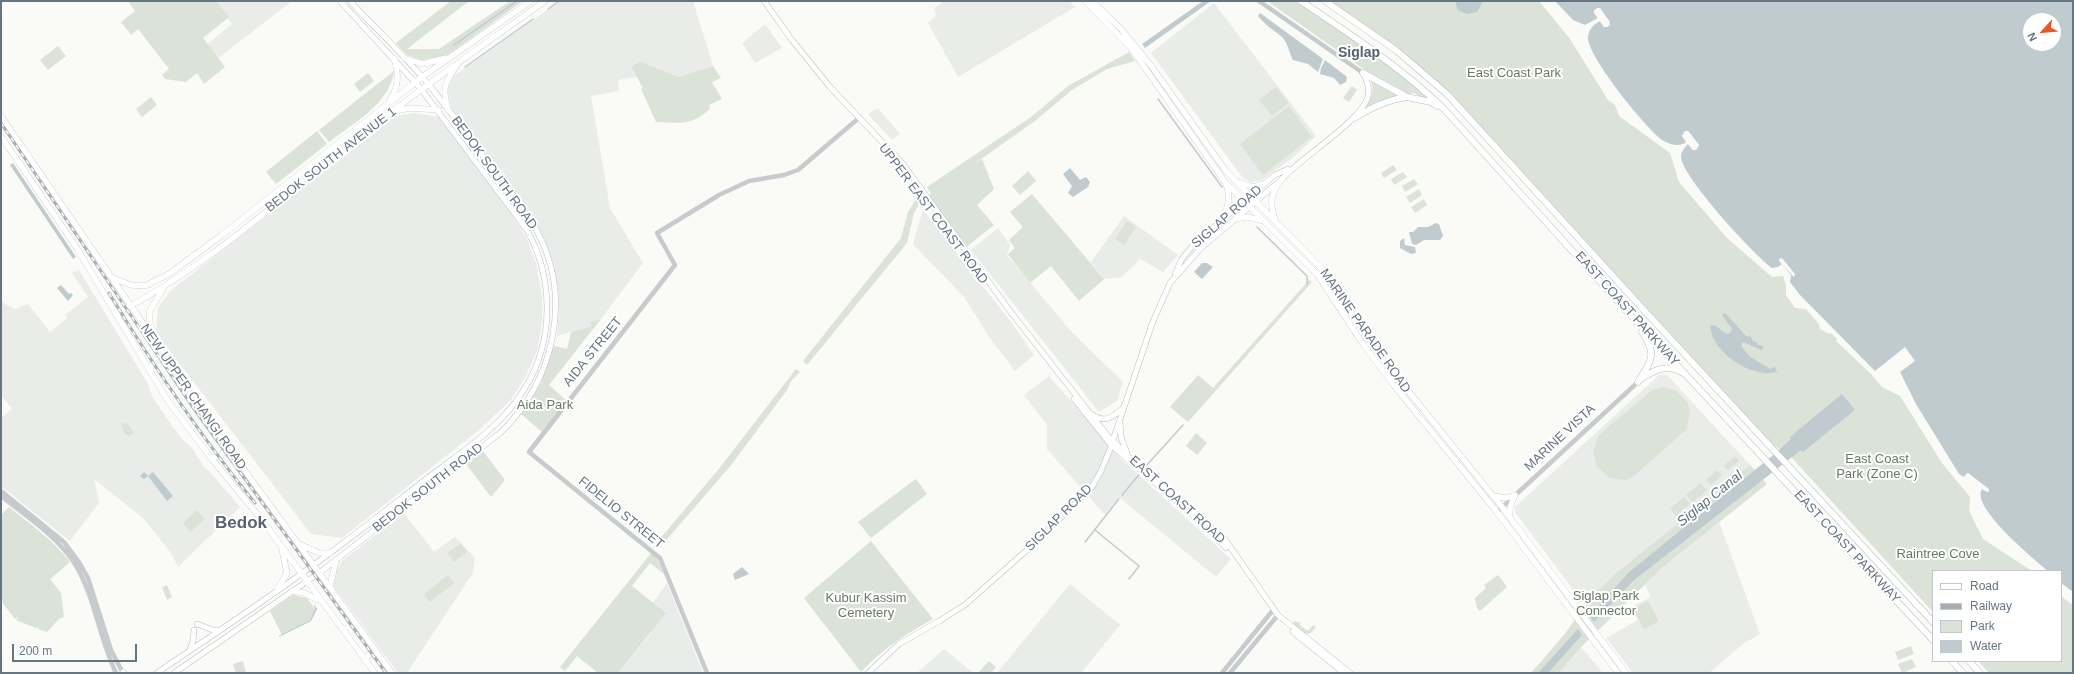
<!DOCTYPE html>
<html>
<head>
<meta charset="utf-8">
<style>
	body { margin:0 }
	#map { position:relative; width:2074px; height:674px; overflow:hidden; background:#fafaf7; font-family:Helvetica,sans-serif }
	canvas { display:block }
	.frame { position:absolute; inset:0; border:2px solid #647583; pointer-events:none }
	.legend { position:absolute; left:1932px; top:570px; width:130px; height:92px; box-sizing:border-box; background:#fff; border:1px solid #c1c8cd; margin:0; padding:5px 7px; list-style:none; font-size:12px; color:#647583 }
	.legend li { display:flex; align-items:center; gap:8px; height:20px }
	.legend b { width:20px; border:1px solid #c1c8cd }
	.north { position:absolute; left:2022px; top:12px; width:40px; height:40px; box-sizing:border-box; background:#fff; border:1px solid #c1c8cd; border-radius:50%; rotate:243deg; font-size:11px; font-weight:700; line-height:16px; text-align:center; color:#647583 }
	.north::after { content:''; display:block; margin:auto; width:14px; height:18px; background:#e7572a; clip-path:polygon(50% 0,100% 100%,50% 72%,0 100%) }
	.scale { position:absolute; left:12px; top:644px; width:125px; height:18px; box-sizing:border-box; border:2px solid #647583; border-top:0; padding-left:5px; font-size:12px; line-height:14px; white-space:nowrap; color:#647583; -webkit-text-stroke:3px #fff; paint-order:stroke }
</style>
</head>
<body>
<div id="map">
<canvas width="2074" height="674"></canvas>
<div class="frame"></div>
<ul class="legend">
<li><b style="height:5px;background:#fff"></b>Road</li>
<li><b style="height:5px;background:#a7aeb3"></b>Railway</li>
<li><b style="height:11px;background:#dbe2d8"></b>Park</li>
<li><b style="height:11px;background:#c0cbcf"></b>Water</li>
</ul>
<div class="north">N</div>
<div class="scale">200 m</div>
</div>
<script>
const g = document.querySelector('canvas').getContext('2d');
g.lineJoin = 'round';
function fillPath(path, color) { g.fillStyle = color; g.fill(path, 'evenodd'); }
function stroke(path, color, width, dash) { g.strokeStyle = color; g.lineWidth = width; g.lineCap = dash ? 'butt' : 'round'; g.setLineDash(dash || []); g.stroke(path); }
function write(font, color, halo, rows, align = 'center') {
  g.font = font + ' Helvetica,sans-serif'; g.lineWidth = 4; g.setLineDash([]); g.textBaseline = 'middle'; g.strokeStyle = halo; g.fillStyle = color; for (const [text, x, y, turn = 0] of rows) {
    g.save(); g.translate(x, y); g.rotate((+turn || 0) * Math.PI / 180); g.textAlign = isNaN(turn) ? turn : align; if (halo) g.strokeText(text, 0, 0); g.fillText(text, 0, 0); g.restore();
  }
}
const built = new Path2D(`
	M214,1H292L217,59L206,45L232,24Z
	M560,1H693L713,66L678,77L640,61L631,67L636,77L618,80L619,91L591,96L610,208L643,263L601,319L590,322L591,326L557,336L559,312L558,287L553,263L545,240L530,212L451,108L447,88L454,76Z
	M945,1H1069L1075,7L958,77L928,23L936,15L934,8Z
	M1214,3L1316,136L1295,156L1262,180L1251,182L1243,178L1151,53Z
	M765,24L782,48L755,63L742,43Z
	M878,108L900,134L892,140L868,114Z
	M414,113L439,117L509,210L526,237L536,263L542,297V323L537,351L525,378L510,401L479,430L342,538L311,534L156,333L158,308L171,290L396,116Z
	M923,210L1011,322L1034,355L1015,371L990,338L964,297L913,244Z
	M1124,216L1178,255L1163,272L1140,259L1122,277L1104,279L1091,262Z
	M998,228L1010,245L1007,255L1070,330L1123,382L1117,401L1099,412L971,250Z
	M79,270L148,384L152,396L172,426L181,438L192,448L204,467L209,471L240,507L178,567L171,553L143,518L94,479L99,503L70,541L1,486V418L12,409L1,395V299L5,304L15,309L28,304L50,332L67,318L65,315L88,297L72,273Z
	M1659,375H1667L1750,465L1616,573L1589,599L1586,595L1580,599L1515,512V507Z
	M1049,376L1120,458L1231,559L1216,577L1120,498L1105,515L1047,449V425L1024,395Z
	M404,513L434,552L455,537L475,558L473,573L407,673H398L334,587V574L342,561Z
	M1719,522L1760,634L1743,644L1709,673H1633L1606,638L1638,620L1631,607L1651,597L1645,585L1663,567Z
	M667,583L703,673H618L651,633L631,586L653,603Z
	M1070,584L1120,625L1081,673H997Z
	M1581,647L1603,673H1559Z
	M944,649L973,673H917Z`);
const green = new Path2D(`
	M128,1H216L229,17L203,38L225,67L204,84L197,73L186,82L165,79L162,75L169,69L138,29L131,35L121,22L135,11Z
	M451,1H469L407,49H439L510,1H523L448,55L423,60L418,59L407,55L396,43Z
	M1267,1H1303L1383,57L1443,109L1414,93L1389,98L1369,111L1365,105C1377,94 1373,81 1365,70Z
	M1326,1H1539L1570,39L1608,100L1615,105L1619,116L1670,153L1679,182L1727,238L1772,277L1783,276L1786,286V295L1795,308L1806,309L1819,324L1820,329L1829,334L1831,333L1837,339L1836,341L1871,374L1882,387L1900,396L1942,463L1970,497L1969,511L1983,539L2032,571H1933V612L1792,458L1762,437L1423,72Z
	M58,46L66,56L48,70L40,60Z
	M1129,52L1135,61L1107,69L1072,90L1035,121L974,164L982,159L994,189L977,205L994,225L965,248L926,197L931,194L927,187L1031,117L1068,86Z
	M640,61L678,77L713,66L721,78L712,82L722,99L709,105L710,109C691,126 680,123 656,122L641,89L643,88L631,67Z
	M394,71C390,104 353,123 329,142L319,130Z
	M368,73L374,81L360,92L354,84Z
	M1352,86L1357,90L1349,102L1343,98Z
	M1276,87L1289,103L1272,116L1259,100Z
	M151,97L157,105L142,117L136,109Z
	M1289,106L1312,137L1263,175L1240,144Z
	M317,131L327,144L276,184L266,172Z
	M1393,165L1397,170L1384,178L1381,173Z
	M1028,171L1036,181L1020,195L1012,186Z
	M1403,172L1407,177L1394,185L1391,179Z
	M1414,179L1418,184L1405,192L1402,186Z
	M1419,189L1422,195L1410,203L1406,197Z
	M1032,194L1104,279L1079,301L1051,266L1030,283L1008,254L1015,248L1009,240L1023,227L1010,212Z
	M916,199L919,204L914,213L907,243L807,365L803,361L901,238L908,212Z
	M1424,199L1427,205L1415,213L1411,207Z
	M1127,221L1136,227L1124,245L1115,239Z
	M1309,280L1312,282L1188,422L1170,407L1198,375L1213,388Z
	M601,319L549,385L567,401L542,432L521,414L541,383L554,346L567,349L571,332L591,326L590,322Z
	M796,369L800,372L791,381L787,390L732,464L663,544L655,548L653,547L718,470Z
	M1662,387L1677,391L1688,404L1690,412L1687,429L1634,476L1626,480L1610,478L1597,467L1593,451L1599,435L1652,390Z
	M127,423L134,433L128,436L124,432L121,424Z
	M1196,433L1207,443L1197,455L1186,446Z
	M483,451L505,480L491,497L466,464Z
	M1735,456L1739,461L1728,470L1723,466Z
	M1750,465L1767,484L1663,567L1581,647L1559,673H1531L1564,635L1589,599L1616,573Z
	M1717,470L1722,475L1711,485L1706,480Z
	M916,479L927,494L871,538L858,522Z
	M1700,483L1707,490L1693,502L1686,495Z
	M1684,497L1690,504L1676,516L1670,509Z
	M9,507C30,524 53,540 70,562L50,579L61,593L64,617L59,619L47,632L38,629L39,627L36,628L16,620L18,618L17,617L15,619L2,602L3,601L1,598V515Z
	M197,510L205,519L190,532L183,523Z
	M871,541L933,619C903,636 885,647 861,672L804,598Z
	M461,543L467,552L454,562L447,553Z
	M652,552L656,555L664,574L650,563L632,586L666,613L618,673H598L577,656L565,671L560,667Z
	M448,575L454,583L430,602L424,594Z
	M1498,575L1507,587L1480,611L1477,608L1475,598L1486,588L1484,585Z
	M167,585L172,597L167,600L162,587Z
	M293,595L307,598L315,609L310,620L282,635L270,611Z
	M2061,596L2073,605V673H1989L1978,661H2061Z
	M1648,601L1659,621L1644,629L1633,609Z
	M1294,621L1301,623L1300,625L1306,630H1309L1313,625L1316,627L1311,633L1305,634L1293,624Z
	M1911,646L1914,654L1898,660L1895,652Z
	M1912,659L1916,667L1902,673L1898,664Z
	M243,661L246,673H236L233,664Z
	M989,661L996,667L991,673H978Z`);
const water = new Path2D(`
	M1203,1H1211L1145,48L1142,44Z
	M1455,1H1482V3L1477,12L1467,14L1458,10Z
	M1555,1H2073V592L2061,583V571H2048C2034,559 1970,507 1982,489L1987,492L1989,491L1968,473L1964,477L1959,474L1916,404L1900,372L1915,361L1905,347L1875,371L1800,295L1790,282L1791,275L1782,264L1778,267L1772,268C1754,255 1682,177 1681,157C1681,152 1685,147 1688,144L1693,150H1696L1699,145L1688,131H1685L1682,136L1686,142C1680,148 1667,144 1661,139C1645,127 1587,56 1588,37C1589,29 1593,25 1600,21L1604,27L1610,25L1600,8L1594,10V13L1598,18L1585,25L1573,20ZM2030,20H2054V44H2030Z
	M1260,13L1323,59L1318,72L1308,64L1293,60C1289,53 1288,43 1282,37C1273,29 1267,27 1258,16Z
	M1325,60L1347,77L1346,82L1340,85L1334,78L1320,74L1321,68Z
	M13,163L76,257L73,259L10,165Z
	M1070,168L1080,180L1086,177L1090,182L1088,187L1073,197L1068,193L1072,186L1063,174Z
	M1436,223L1439,224L1443,236L1440,240H1424L1416,245L1412,244L1409,232H1413L1418,227H1428Z
	M1404,238L1405,245L1415,247L1416,253L1411,254L1400,248V241Z
	M1202,263H1207L1213,267L1202,279L1194,272Z
	M61,285L69,294L71,293L73,295L68,301L57,288Z
	M1725,313L1745,335L1748,337L1750,335L1753,341L1757,342L1758,345H1761L1764,347L1761,350L1743,342L1741,346L1749,356L1770,369L1775,367L1777,372C1752,379 1712,353 1710,326L1715,325L1726,334L1730,333L1732,329L1722,315Z
	M1842,394L1855,410L1803,452L1801,450L1633,581L1594,622L1590,616L1628,573L1777,452L1791,439L1790,437Z
	M144,472L148,476L153,472L173,496L167,501L148,476L144,479L140,476Z
	M742,567L749,574L735,580L733,574Z
	M314,604L317,609L311,621L279,637V636L310,620L315,609Z
	M1578,629L1582,635L1548,673H1538Z`);
const pier = new Path2D(`
	M1597,8H1600L1610,22L1608,27H1604L1594,13ZM1597,10L1608,23L1607,25L1600,19L1596,12Z
	M1685,131H1688L1699,145L1696,150H1693L1682,136ZM1685,133L1697,145L1695,148L1684,135Z
	M1782,258L1795,274L1794,277L1779,261V259Z
	M1968,473L1989,489V492L1980,487H1983L1987,490L1967,475V478L1966,476L1965,475Z`);
const stream = new Path2D(`
	M548,9L559,1
	M454,45L517,1
	M465,67L533,19
	M1158,99L1222,187
	M1257,227L1307,276V284
	M1146,466L1183,425
	M1122,495L1139,475
	M1095,530L1139,566L1129,579
	M1085,542L1119,499`);
const tertiary = new Path2D(`
	M1259,1L1363,73
	M1,491L64,542L79,562L88,578L111,650L123,673
	M1,496C27,517 57,536 75,564C95,597 99,638 116,673
	M1497,512L1638,382
	M707,673L660,558L529,452L675,265L657,233L719,195L749,181L784,175L798,170L860,117
	M1222,673L1273,610
	M1230,673L1278,615`);
const secondary = new Path2D(`
	M764,1L792,40L830,87L903,164L1010,311L1107,435L1128,456L1224,538L1278,615L1350,673
	M1175,275L1181,260L1195,243L1264,184L1275,175L1288,169
	M1074,399L1111,445L1210,530L1226,548
	M1093,415C1106,424 1114,416 1124,407
	M1120,422L1121,437L1127,453
	M197,624L213,630H219
	M1293,632L1344,673
	M190,650L193,641L194,630
	M123,672L124,673
	M157,673C211,636 266,600 319,561C355,535 390,507 425,480C460,453 502,427 525,388C554,341 554,279 527,230L421,89L340,1
	M174,673L319,573L500,433C554,382 573,299 537,231C522,203 499,178 480,152C461,127 443,101 423,78C400,51 374,27 350,1
	M868,673L899,644L941,620L966,604L1027,550L1092,487L1101,471L1109,452L1152,324L1170,283L1200,249L1282,179C1300,158 1363,120 1368,96C1370,87 1367,80 1363,73`);
const primary = new Path2D(`
	M1085,1L1131,48L1225,182L1317,274L1363,344L1392,383L1497,512L1618,673
	M1092,1L1121,29L1152,67L1226,171L1323,270L1381,357L1502,507L1626,673
	M404,58L423,64L446,58
	M389,102C399,87 399,75 394,58
	M448,110C442,86 444,85 457,65
	M394,111L411,108L439,110
	M1,116L227,446L392,673
	M1,136L78,250L168,401L211,458L262,520L375,673
	M1238,182L1253,187L1264,184
	M1235,219L1247,217L1264,221
	M1275,219C1269,202 1271,193 1282,179
	M1220,223C1227,209 1232,200 1226,184
	M113,278L131,285L145,286L169,274L222,235L422,77L531,1
	M115,314C201,271 273,205 347,146C411,95 478,49 545,1
	M151,334L149,312L163,289
	M150,372L151,366L156,360L167,359
	M211,458L221,456L227,446
	M1494,496L1506,498L1515,495
	M1509,516L1511,505L1515,495
	M299,544L319,553H330
	M330,587L336,560
	M277,590L287,573L282,550
	M292,591L304,593L318,600
	M365,661L369,654L378,653`);
const motorway = new Path2D(`
	M1301,1C1351,35 1401,67 1444,109L1632,317L1933,640
	M1325,1L1397,51L1447,94L1642,308L1933,622
	M1363,73L1407,97L1431,102L1437,106
	M1354,118C1372,108 1386,100 1407,97
	M1642,378C1656,369 1668,364 1683,373
	M1638,382C1651,361 1658,355 1642,332
	M1952,661L1963,673
	M1969,661L1980,673`);
const rail = new Path2D(`
	M1,123L192,406L386,673
	M109,293C154,367 201,437 255,503`);
const parkNames = [
	["East Coast Park",1514,73],
	["Aida Park",545,405],
	["East Coast",1877,459],
	["Park (Zone C)",1877,474],
	["Raintree Cove",1938,554],
	["Siglap Park",1606,596],
	["Connector",1606,611],
	["Kubur Kassim",866,598],
	["Cemetery",866,613]
];
const streetNames = [
	["BEDOK SOUTH AVENUE 1",331,160,-38],
	["BEDOK SOUTH ROAD",494,173,54],
	["UPPER EAST COAST ROAD",933,214,53],
	["SIGLAP ROAD",1227,217,-41],
	["EAST COAST PARKWAY",1627,309,48],
	["MARINE PARADE ROAD",1365,331,55],
	["AIDA STREET",593,352,-51],
	["NEW UPPER CHANGI ROAD",193,397,55],
	["MARINE VISTA",1560,438,-43],
	["BEDOK SOUTH ROAD",428,488,-38],
	["EAST COAST ROAD",1177,500,42],
	["FIDELIO STREET",621,513,39],
	["SIGLAP ROAD",1059,518,-45],
	["EAST COAST PARKWAY",1847,547,47]
];
const neighbourhoodNames = [
	["Siglap",1359,53]
];
const waterNames = [
	["Siglap Canal",1710,499,-39]
];
const districtNames = [
	["Bedok",241,523]
];
fillPath(built, '#eaecea');
fillPath(green, '#dbe2d8');
fillPath(water, '#c0cbcf');
fillPath(pier, '#fafaf7');
stroke(stream, '#c0cbcf', 1.5);
stroke(secondary, '#b9bfc3', 6);
stroke(primary, '#babec2', 6);
stroke(motorway, '#babdc0', 7);
stroke(tertiary, '#c7cbce', 4.5);
stroke(secondary, '#fff', 5);
stroke(primary, '#fff', 5.5);
stroke(motorway, '#fff', 6);
stroke(rail, '#a7aeb3', 3);
stroke(rail, '#fff', 1.5, [4.5]);
write('13px', '#677a63', '#fff', parkNames);
write('13px', '#647583', '#fff', streetNames);
write('bold 14px', '#56636e', '#fff', neighbourhoodNames);
write('italic 14px', '#5f747c', '#fff', waterNames);
write('bold 17px', '#56636e', '#fff', districtNames);
</script>
</body>
</html>
